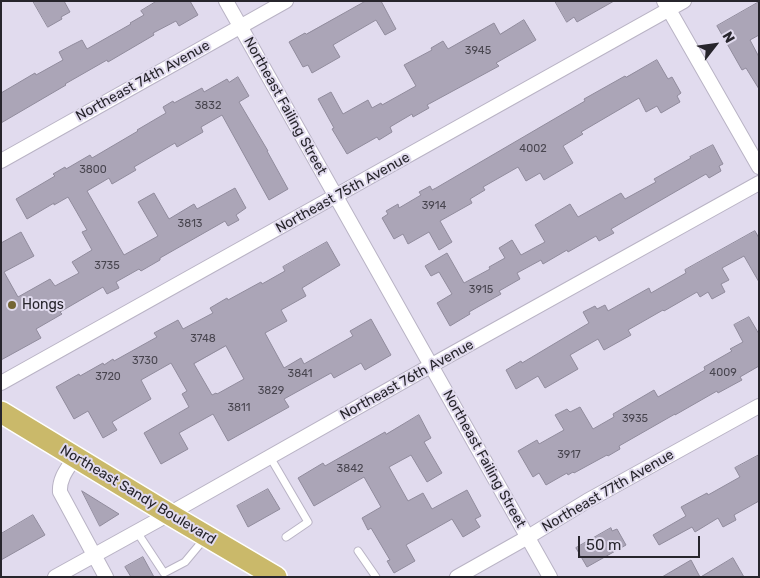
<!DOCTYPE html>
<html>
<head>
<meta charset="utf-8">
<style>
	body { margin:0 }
	#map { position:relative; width:760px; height:578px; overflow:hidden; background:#e1dbee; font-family:Rubik,sans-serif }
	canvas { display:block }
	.frame { position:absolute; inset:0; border:2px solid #27252c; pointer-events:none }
	.north { position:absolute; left:690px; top:20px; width:50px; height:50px; -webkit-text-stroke:4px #e1dbee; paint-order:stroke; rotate:60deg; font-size:14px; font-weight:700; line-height:20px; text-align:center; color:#27252c }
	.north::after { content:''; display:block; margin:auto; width:18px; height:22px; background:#27252c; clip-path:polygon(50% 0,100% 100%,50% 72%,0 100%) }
	.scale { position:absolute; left:578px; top:536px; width:122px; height:22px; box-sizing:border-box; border:2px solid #27252c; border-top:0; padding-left:6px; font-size:15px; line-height:18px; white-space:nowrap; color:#27252c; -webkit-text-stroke:4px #e1dbee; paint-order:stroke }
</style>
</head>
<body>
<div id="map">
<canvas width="760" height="578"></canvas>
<div class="frame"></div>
<div class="north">N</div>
<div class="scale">50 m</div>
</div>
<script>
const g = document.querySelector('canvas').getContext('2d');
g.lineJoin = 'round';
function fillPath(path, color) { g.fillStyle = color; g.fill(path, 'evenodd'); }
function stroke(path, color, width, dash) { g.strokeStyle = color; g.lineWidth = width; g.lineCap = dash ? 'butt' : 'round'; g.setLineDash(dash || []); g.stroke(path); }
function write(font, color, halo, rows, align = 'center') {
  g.font = font + ' Rubik,sans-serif'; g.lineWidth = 4; g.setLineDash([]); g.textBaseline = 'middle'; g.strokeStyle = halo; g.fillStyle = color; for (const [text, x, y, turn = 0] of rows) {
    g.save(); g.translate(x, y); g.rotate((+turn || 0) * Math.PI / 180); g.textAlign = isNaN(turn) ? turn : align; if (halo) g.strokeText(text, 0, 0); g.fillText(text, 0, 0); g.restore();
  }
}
const building = new Path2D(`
	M33,1H64L70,12L61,17L62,19L48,27Z
	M157,1H190L198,15L179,26L176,21L153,33L154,35L108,62L107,60L65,84L66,85L1,123V93L35,73L36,75L63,60L59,52L72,45L82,40L87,49L131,24L130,23L144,15L141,11Z
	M366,1H381L396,29L385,35L376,20L333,45L340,57L312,73L308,65L303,67L289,42L305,33L306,34Z
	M555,1H614L577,22L574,17L567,22Z
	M759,2V35L750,40L759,57V89L746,68L742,70L717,26Z
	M524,20L536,40L496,63L499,66L427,105L429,108L413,117L412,114L390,127L392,132L379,140L377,137L347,154L332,129L334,128L318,99L331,92L343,114L368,100L372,108L381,103L382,105L416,86L404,65L432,50L431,48L443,41L448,49L494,23L500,34Z
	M657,60L668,79L672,77L681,93L677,96L680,102L661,113L657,106L646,112L639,98L581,132L583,134L563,146L573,163L544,180L540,173L526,181L518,167L483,187L485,190L470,199L472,203L440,221L452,242L439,250L429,232L408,244L403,234L394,239L382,218L388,214L386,211L398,204L399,208L421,195L419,192L430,186L432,190L436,188L585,101L584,99L625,76L626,77Z
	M238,77L249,96L239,102L268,151H267L288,189L269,200L222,115L201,127L203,132L177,147L175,143L134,167L136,170L112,184L109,178L87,191L124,255L158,236L138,202L154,193L169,219L194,204L197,209L235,188L246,208L236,215L239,220L228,226L225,221L160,258V260L141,271L139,269L116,282L119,288L107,294L103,287L60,312L62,314L36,329L41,338L1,360V243L21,232L34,256L4,272L18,297L50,279L55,286L79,273L72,262L92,250L82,232L87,230L68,197L54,205V203L27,219L16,199L55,176L53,174L65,167L66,169L90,155L92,158L138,131L137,130L166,113L163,107L173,101L174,103L202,88L204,92L227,79L229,82Z
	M713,145L723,164L719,166L721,171L709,178L706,174L611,229L614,233L599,241L596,236L568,252L567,250L543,264L541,260L517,273L520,279L499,291L501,294L469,312L470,314L450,326L437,303L452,294L439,272L431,276L425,266L447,253L464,283L490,269L489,267L505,258L499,248L512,240L521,255L545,242L535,225L570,204L578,217L621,193L625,199L656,182L654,179L691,158L690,157Z
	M755,231L759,238V282L744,256L722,268L729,280L721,284L725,292L712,299L708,292L700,297L697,292L664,311L663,310L628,330L631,335L604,350L598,339L570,355L578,369L545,388L538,376L516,389L506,370L521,361L522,363L589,323L583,312L595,306L597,309L605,305L608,311L649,288L651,293L686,273L685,270Z
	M327,242L340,265L302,288L306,296L281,310L287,321L265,333L284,368L301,358L304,364L353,336L350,331L371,319L391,355L365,370L361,363L334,378L331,373L284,399L289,407L228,441L213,414L179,433L188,449L161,464L144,433L189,407L182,394L187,391L171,363L141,380L151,399L112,422L117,430L103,438L88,411L74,419L56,387L79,374L80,376L103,363L104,365L113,359L114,361L157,337L154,333L178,320L183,329L213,313L210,308L227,298L228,300L261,282L262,284L285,271L283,267ZM226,346L244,379L217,394L216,393L212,395L194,364Z
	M749,317L759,334V366L740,377L742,380L718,393L717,391L675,415V414L619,446L620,449L608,456L607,455L574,473L573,472L568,475L567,473L546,485L539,473L533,477L518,451L537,440L539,444L564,430L555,415L567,409L570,412L580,407L593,429L614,417L613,414L654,390L658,397L705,370L704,367L732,351L730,349L743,342L734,325Z
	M419,415L431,438L424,442L442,473L427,482L411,455L389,467L408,501L423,493L432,509L467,490L481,516L475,519L480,527L463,537L452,519L406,545L415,561L394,573L387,561L390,560L371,528L368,530L362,518L381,507L364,477L314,506L298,478L323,463L325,466L385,432L386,434Z
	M759,455V501L734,515L736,520L723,527L718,518L695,532L692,527L659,545L653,535L686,516L681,507L707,493L708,495L740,477L735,468Z
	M268,489L280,509L248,527L237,506Z
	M82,491L119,514L100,526Z
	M33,515L45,535L1,560V534Z
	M611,528L612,531L617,529L626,545L587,567L576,548Z
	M143,557L154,577H131L125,567Z
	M733,558L744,577H662L691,560L700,577Z`);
const lane = new Path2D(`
	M270,457L308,522L286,537
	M137,532L164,573L185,562L205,538
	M358,551L376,577`);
const street = new Path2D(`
	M226,1L550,577
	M664,1L759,167
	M1,161L286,1
	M1,383L684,1
	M75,457C68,468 59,478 60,492L106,577
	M55,577L169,514L448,356L759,183
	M457,577L528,537L587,501L759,406`);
const primary = new Path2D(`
	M1,412L169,514L276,577`);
const markers = [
	[12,305,5,"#746533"]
];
const numberNames = [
	["3945",478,51],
	["3832",208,106],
	["4002",533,149],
	["3800",93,170],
	["3914",434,206],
	["3813",190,224],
	["3735",107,266],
	["3915",481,290],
	["3748",203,339],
	["3730",145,361],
	["4009",723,373],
	["3841",300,374],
	["3720",108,377],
	["3829",271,391],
	["3811",239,408],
	["3935",635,419],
	["3917",569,455],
	["3842",350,469]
];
const streetNames = [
	["Northeast 74th Avenue",143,81,-29],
	["Northeast Failing Street",285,106,61],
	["Northeast 75th Avenue",343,193,-29],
	["Northeast 76th Avenue",407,380,-29],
	["Northeast Failing Street",484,459,61],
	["Northeast 77th Avenue",608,491,-30],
	["Northeast Sandy Boulevard",138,495,31]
];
const poiNames = [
	["Hongs",22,305]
];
fillPath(building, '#aba5b7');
stroke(building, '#908b9c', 1);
stroke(lane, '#b9b3c5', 9);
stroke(street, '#b9b3c5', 16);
stroke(primary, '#fff', 24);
stroke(lane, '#fff', 7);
stroke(street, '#fff', 14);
stroke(primary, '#cab96a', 21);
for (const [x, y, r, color] of markers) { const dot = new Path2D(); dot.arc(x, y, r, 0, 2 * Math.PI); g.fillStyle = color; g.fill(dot); stroke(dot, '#e1dbee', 2); }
write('11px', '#48454f', null, numberNames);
write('14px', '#27252c', '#e1dbee', streetNames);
write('14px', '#27252c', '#e1dbee', poiNames, 'left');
</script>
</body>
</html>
